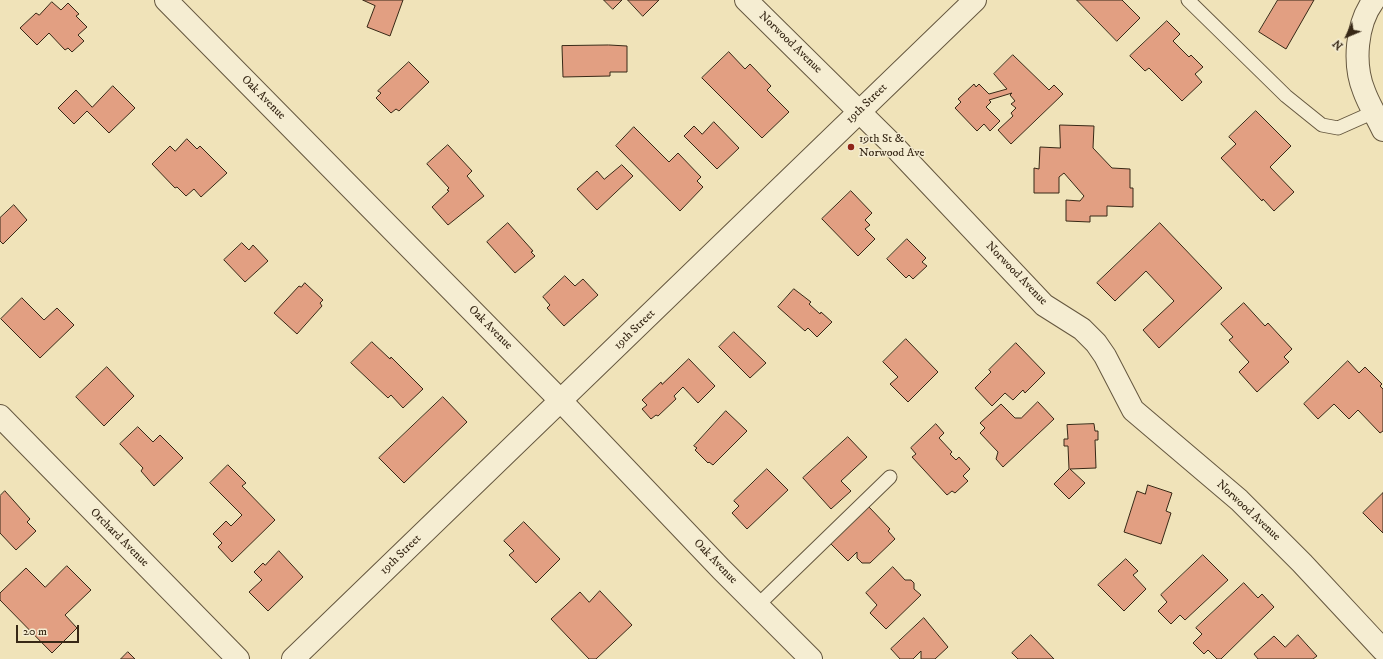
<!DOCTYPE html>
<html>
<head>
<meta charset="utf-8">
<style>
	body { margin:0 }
	#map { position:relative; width:1383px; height:659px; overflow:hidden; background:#f0e3b9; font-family:"IM FELL DW Pica",serif }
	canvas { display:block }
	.north { position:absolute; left:1327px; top:16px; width:40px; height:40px; -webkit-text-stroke:3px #f5edd2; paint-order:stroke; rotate:226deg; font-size:11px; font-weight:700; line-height:16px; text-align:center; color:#372816 }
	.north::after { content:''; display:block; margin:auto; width:14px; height:18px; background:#372816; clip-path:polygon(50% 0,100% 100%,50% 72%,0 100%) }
	.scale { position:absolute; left:16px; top:625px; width:63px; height:18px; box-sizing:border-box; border:2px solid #372816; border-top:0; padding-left:5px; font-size:12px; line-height:14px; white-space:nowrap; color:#372816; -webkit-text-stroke:3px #f5edd2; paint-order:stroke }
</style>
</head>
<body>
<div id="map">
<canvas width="1383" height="659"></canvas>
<div class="north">N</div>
<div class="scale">20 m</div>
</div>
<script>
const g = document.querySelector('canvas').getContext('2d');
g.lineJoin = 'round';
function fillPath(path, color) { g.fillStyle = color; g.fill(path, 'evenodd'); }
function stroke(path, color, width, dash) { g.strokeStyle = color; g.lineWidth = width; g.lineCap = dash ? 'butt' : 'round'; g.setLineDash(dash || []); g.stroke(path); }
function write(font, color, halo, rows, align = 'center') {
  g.font = font + ' "IM FELL DW Pica",serif'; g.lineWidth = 3; g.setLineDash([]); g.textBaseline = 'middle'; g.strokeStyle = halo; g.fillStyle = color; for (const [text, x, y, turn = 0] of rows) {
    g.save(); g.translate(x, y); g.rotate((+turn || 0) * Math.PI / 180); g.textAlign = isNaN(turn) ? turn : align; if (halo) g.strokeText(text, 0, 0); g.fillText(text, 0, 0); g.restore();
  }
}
const building = new Path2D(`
	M363,0H403L390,36L367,27L375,6Z
	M604,0H622L613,9Z
	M628,0H659L643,16Z
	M1077,0H1122L1140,18L1117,41Z
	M1278,0H1314L1286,49L1259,32Z
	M52,2L61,10L68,3L79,14L76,16L87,27L78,35L84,41L72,52L68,48L65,50L49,33L37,45L20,28L36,13L39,15Z
	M1167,21L1180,34L1173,41L1189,57L1191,55L1203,67L1195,74L1202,82L1182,101L1149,68L1145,71L1130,56Z
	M609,45L627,46V72H610V76L563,77L562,46Z
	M729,52L745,69L750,64L771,86L767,90L789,112L762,138L702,78Z
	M1013,55L1049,90L1054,85L1063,94L1011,144L998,130L1013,116L1011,113L1016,108L1011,104L1015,101L1010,95L1012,93L989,100L991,102L986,107L1000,121L990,131L984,124L977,131L955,108L961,102L958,99L974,84L976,87L979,84L989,94L1007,89L994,74Z
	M409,62L429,82L399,111L396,109L391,113L376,98L381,93L378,91Z
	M113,86L135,108L109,133L87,111L74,124L58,108L76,90L92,107Z
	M1256,111L1291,146L1270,167L1294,192L1274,211L1263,199L1262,201L1221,158L1236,144L1229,137Z
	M714,122L739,148L717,169L684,136L694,126L702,134Z
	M1060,125L1094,126L1093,148L1112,168L1130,169V188H1133V207L1107,206V216H1090V222L1066,221V200L1080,201L1084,196L1064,173L1059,177V193H1034V168L1039,169L1040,147L1060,148Z
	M634,127L669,162L678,153L701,177L697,181L703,187L680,211L616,146Z
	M187,139L197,149L200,146L227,173L201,197L194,189L186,196L177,187L175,188L152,164L170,146L175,151Z
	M448,145L472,171L467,176L484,196L448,225L432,207L449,191L447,190L449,188L427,164Z
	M622,165L633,176L597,210L577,189L597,171L604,179Z
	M851,191L872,213L865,220L870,225L865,229L875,239L858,256L822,219Z
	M14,205L27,220L3,244L0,241V218Z
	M508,223L533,251L531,252L535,256L515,273L487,242Z
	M1160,223L1222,288L1159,348L1143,330L1174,301L1146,271L1115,301L1097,283Z
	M907,239L926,258L922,262L927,266L913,279L909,275L906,278L887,259Z
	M242,243L249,250L253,245L268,261L245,282L224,260Z
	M565,276L575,286L583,279L598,295L564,326L547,308L550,305L543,297Z
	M305,283L323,300L320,303L322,306L297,334L274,313L299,286L301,287Z
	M794,289L811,302L809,304L820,314L821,312L832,322L817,337L808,328L805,331L778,307Z
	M22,298L44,320L57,308L74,325L40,358L1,319Z
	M1244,303L1265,326L1268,323L1292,349L1284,357L1289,362L1257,392L1239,372L1249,362L1229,340L1233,337L1221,324Z
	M734,332L766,363L750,378L719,347Z
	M906,339L938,372L908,402L890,384L898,377L883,362Z
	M372,342L390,359L391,357L423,389L403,408L391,395L388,398L351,363Z
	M1016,343L1045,373L1025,393L1023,390L1013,400L1005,393L992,406L975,388L991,372L989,370Z
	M689,359L715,386L698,403L683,387L674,396L676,399L658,416L656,415L651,419L642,409L647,405L642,400L661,382L662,384Z
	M1348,361L1359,373L1365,367L1382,384L1380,386L1383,389V431L1380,433L1358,410L1349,419L1334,404L1318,419L1304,404Z
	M107,367L134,396L104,426L76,397Z
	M443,397L467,422L404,483L379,458Z
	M1038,402L1054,419L1003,467L996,459L998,452L980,433L985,428L980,423L1001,404L1015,418H1021Z
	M726,411L747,431L713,465L709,462L708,463L695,450L697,448L694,446Z
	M936,424L944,433L939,438L952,452L950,454L956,460L959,457L970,469L963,476L968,481L955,493L952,491L947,495L912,457L916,454L911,448Z
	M1094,424L1095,431H1098V440H1095L1096,468L1070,469L1085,483L1069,499L1054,484L1069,469L1068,446H1064V439H1068L1067,425Z
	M138,427L153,442L160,435L183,458L154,486L141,471L143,468L120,444Z
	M848,437L867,457L841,481L851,491L831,509L803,478Z
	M228,465L246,483L242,486L275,520L232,562L218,547L222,543L213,534L226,521L231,526L242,515L210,483Z
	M767,469L788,490L747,529L732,513L739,506L734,501Z
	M1148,485L1172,493L1166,511L1171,513L1161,544L1124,532L1137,491L1145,494Z
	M5,491L30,519L27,522L36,531L16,550L0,533V496Z
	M1383,493V533L1363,513Z
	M869,507L890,529L888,531L895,539L870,563H862L857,558V552L848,561L831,544Z
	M524,522L560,559L536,583L509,555L514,551L504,541Z
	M279,551L303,577L268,611L249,592L262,580L254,572L263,563L265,565Z
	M1203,555L1228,580L1185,620L1180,615L1171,624L1158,611L1167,602L1161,595Z
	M1126,559L1138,571L1133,575L1146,589L1124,611L1098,585Z
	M67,566L91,590L65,615L77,628L52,653L0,600V593L26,568L45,587Z
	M893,567L905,580H911L914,583V589L921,595L886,629L870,613L877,605L866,593Z
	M1244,583L1258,598L1262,594L1274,607L1221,659H1217L1208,650L1204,654L1193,643L1202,634L1196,628Z
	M600,591L632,625L596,659H589L551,619L580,592L589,602Z
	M924,618L948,647L935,659H921V651L913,659H900L891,649Z
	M1031,635L1054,659H1018L1012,653Z
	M1298,635L1317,656L1313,659H1258L1254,654L1274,636L1285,647Z
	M128,652L135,659H121Z`);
const service = new Path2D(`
	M1188,0L1286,96L1322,125L1338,128L1374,112
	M758,605L890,477`);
const minor = new Path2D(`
	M166,0L561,401L721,569L811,659
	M746,0L891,143L1044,305L1082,329L1096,343L1105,356L1133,410L1239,500L1302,563L1383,650
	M1374,0C1356,24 1353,64 1364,91C1369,105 1377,117 1383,130
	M0,416L238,659`);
const tertiary = new Path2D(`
	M293,659L975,0`);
const markers = [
	[851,147,4,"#8f2418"]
];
const streetNames = [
	["Norwood Avenue",790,43,44],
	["Oak Avenue",263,98,45],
	["19th Street",867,104,-44],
	["Norwood Avenue",1016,274,46],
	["Oak Avenue",490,328,45],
	["19th Street",635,330,-44],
	["Norwood Avenue",1248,511,43],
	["Orchard Avenue",119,538,45],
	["19th Street",401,555,-44],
	["Oak Avenue",715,562,46]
];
const poiNames = [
	["19th St &",859,140],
	["Norwood Ave",859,154]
];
fillPath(building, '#e29f82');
stroke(building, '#372816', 1);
stroke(service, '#65573f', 15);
stroke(minor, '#65573f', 24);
stroke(tertiary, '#65573f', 24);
stroke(service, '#f5edd2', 13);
stroke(minor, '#f5edd2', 22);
stroke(tertiary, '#f5edd2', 22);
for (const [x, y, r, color] of markers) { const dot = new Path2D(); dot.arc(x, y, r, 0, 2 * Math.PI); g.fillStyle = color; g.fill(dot); stroke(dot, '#f5edd2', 1.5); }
write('12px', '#372816', '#f5edd2', streetNames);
write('12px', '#372816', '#f5edd2', poiNames, 'left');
</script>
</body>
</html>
